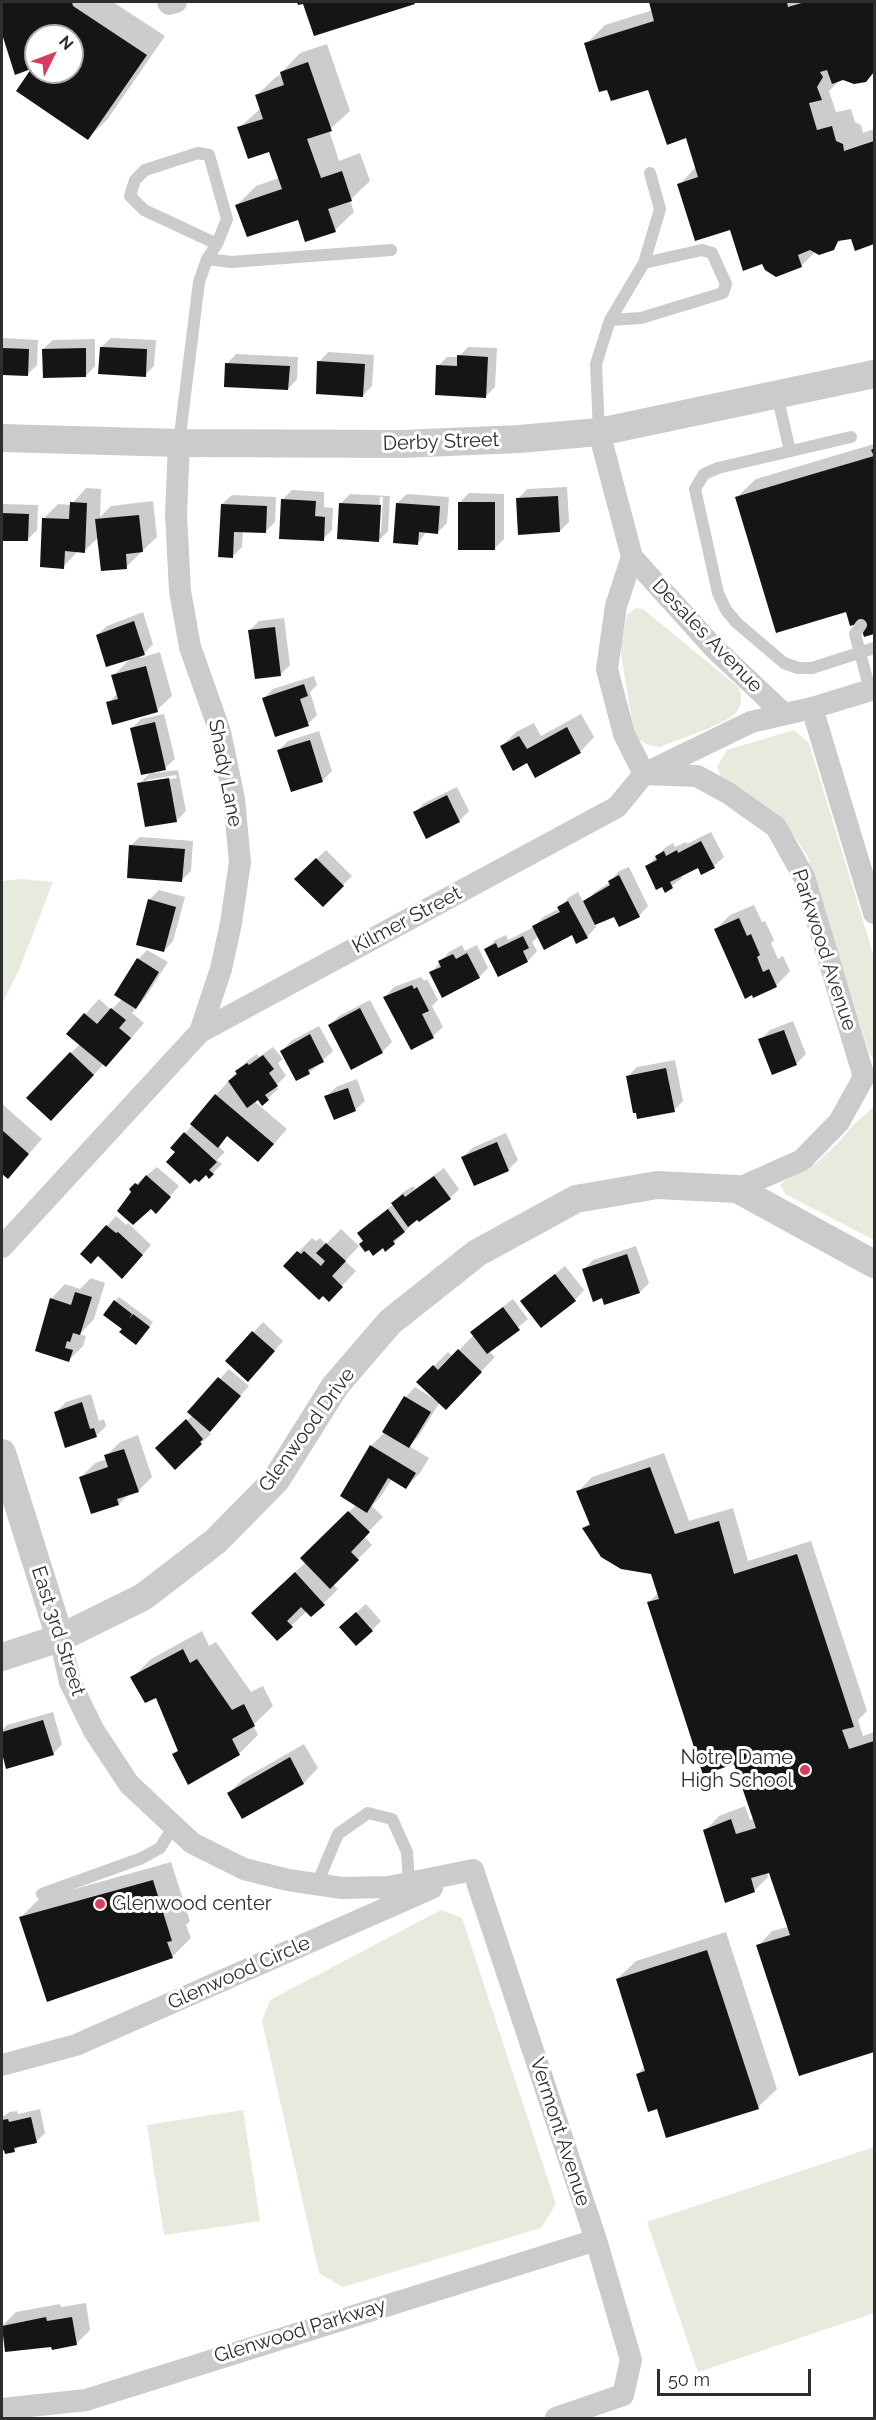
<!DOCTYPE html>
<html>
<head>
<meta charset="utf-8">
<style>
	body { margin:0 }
	#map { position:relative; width:876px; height:2420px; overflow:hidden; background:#fff; font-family:Raleway,sans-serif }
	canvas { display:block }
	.frame { position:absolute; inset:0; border:3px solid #2e2e2e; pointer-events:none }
	.north { position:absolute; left:24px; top:24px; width:60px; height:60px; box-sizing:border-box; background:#fff; border:2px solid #ababab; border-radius:50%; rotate:48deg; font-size:16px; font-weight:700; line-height:24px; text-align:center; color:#2e2e2e }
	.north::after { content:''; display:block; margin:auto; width:21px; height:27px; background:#d93d5d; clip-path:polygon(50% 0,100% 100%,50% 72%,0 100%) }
	.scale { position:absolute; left:657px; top:2369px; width:154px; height:27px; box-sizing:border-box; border:3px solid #2e2e2e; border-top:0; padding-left:8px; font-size:18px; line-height:21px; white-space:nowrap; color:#2e2e2e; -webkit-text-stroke:4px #fff; paint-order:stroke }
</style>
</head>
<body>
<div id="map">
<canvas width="876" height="2420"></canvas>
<div class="frame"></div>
<div class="north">N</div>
<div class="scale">50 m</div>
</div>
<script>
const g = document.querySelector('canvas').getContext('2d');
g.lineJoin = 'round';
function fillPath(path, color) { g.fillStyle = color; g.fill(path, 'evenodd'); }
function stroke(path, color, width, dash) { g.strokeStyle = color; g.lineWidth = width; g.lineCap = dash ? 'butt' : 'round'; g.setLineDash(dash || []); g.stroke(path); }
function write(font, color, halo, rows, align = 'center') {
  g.font = font + ' Raleway,sans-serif'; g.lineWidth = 6; g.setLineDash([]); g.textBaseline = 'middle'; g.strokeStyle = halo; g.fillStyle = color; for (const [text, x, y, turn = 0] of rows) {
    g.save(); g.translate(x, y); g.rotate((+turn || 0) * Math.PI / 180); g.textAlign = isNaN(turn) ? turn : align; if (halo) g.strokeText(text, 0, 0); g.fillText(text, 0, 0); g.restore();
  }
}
const green = new Path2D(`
	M636,608L643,609L738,687C744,697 741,710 731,717C712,729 681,738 660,747C648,746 642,743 634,734L620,648L627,615Z
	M794,730L809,743L874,957V1060L869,1052L807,855L790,830L723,781L717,767L727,750Z
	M22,879L53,882L19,970L2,1004V881Z
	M874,1107V1240L785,1194L780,1185L787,1179L818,1162L841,1140L853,1125Z
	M441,1910L462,1918L556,2204L541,2228L343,2287L319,2273L262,2021L270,2000Z
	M243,2110L260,2221L164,2235L147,2125Z
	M874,2147V2313L698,2372L647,2222Z`);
const shadow = new Path2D(`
	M2,2H113L165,36L107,120L88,138L18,91L35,67L16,73L2,30ZM36,36H72V72H36Z
	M298,2H415L299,3Z
	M650,2H874V71L865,80L841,79L829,91L836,112L851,109L855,122L861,125L863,133L874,129V243L856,249L852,238L842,239L833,248L816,251L801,266L763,262L731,228L679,185L696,167L687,136L649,88L586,44L605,25L653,10Z
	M327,44L350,111L329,130L339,161L360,153L370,181L350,200L354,212L335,230L306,240L299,218L237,205L256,186L279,178L270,150L239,128L261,108L257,95L276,77L282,74V72L300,53Z
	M2,338L38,340L37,365L27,375L2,373Z
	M111,338L156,340L154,366L145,375L101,347Z
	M95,339V366L86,376L43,349L53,340Z
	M468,347L497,348L495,387L485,397L438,366L447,357H459Z
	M328,352L374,355L372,386L363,395L319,362Z
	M236,354L298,357L297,379L288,389L227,364Z
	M874,444V633L865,635L847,610L737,497L756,479Z
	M567,487L569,522L560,531L518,499L527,489Z
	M86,488L101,489L100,517L111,506L153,501L157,537L126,567L99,537L84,551H78L63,567L44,518L58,504L71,505Z
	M292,490L324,492V507L333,508L332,530L323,539L282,500Z
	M469,493L504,494V539L495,548L459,503Z
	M350,494L390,496L388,531L379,540L341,503ZM380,497H383L381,532H378Z
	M407,494L449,497L447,523L438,532L427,531L418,543L397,503Z
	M232,495L276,497L275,522L265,532L243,530L242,547L232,557L222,504Z
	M2,504L38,505L37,530L27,540L2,539Z
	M143,612L153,644L140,658L160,652L172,696L157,710L108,703L118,693L113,676L131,658L97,635L107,626Z
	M284,618L290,665L281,674L249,631L259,621Z
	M314,676L317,685L310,692L317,715L308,724L264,698L273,689Z
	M164,714L175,759L165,768L155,771V773L178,770L186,811L176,821L139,784L151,772L132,728L141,719ZM176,775L177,778L147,783V780Z
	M581,714L594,737L580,752L527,761L502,746L516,732L534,723L541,736Z
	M319,731L332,771L322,781L279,750L288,741Z
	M457,787L469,811L459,821L427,837L415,812L424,803Z
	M711,832L724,857L714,866L702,873L699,866L681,875L682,878L666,891L646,867L666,847L673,843L675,847L686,842L687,844Z
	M140,837L193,841L191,871L182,880L130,846Z
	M326,850L352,876L323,905L296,879Z
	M629,867L648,906L639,916L614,915L595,924L596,927L587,937L573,933L539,936L532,942L537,951L528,961L499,975L486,949L495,940L506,935L508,940L534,927L543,917L560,908L568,898L578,892L584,903L595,892L610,882L619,871Z
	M159,890L185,897L173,941L164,951L149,900Z
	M754,905L762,922L765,921L774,940L771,943L778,959L783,956L790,971L776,986L715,930L730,915Z
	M462,945L465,951L477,945L488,968L479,977L431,973L449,952Z
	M147,950L168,962L145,998L132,1013L144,1023L120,1051L106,1065L104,1064L65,1105L71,1053L80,1044L68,1034L99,999L111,1010L122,999L138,959Z
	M421,977L424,981L427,979L438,1000L432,1006L443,1027L433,1036L412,1048L385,997L394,987Z
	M370,1000L392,1042L382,1052L352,1068L329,1025L339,1016Z
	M793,1021L806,1054L797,1063L773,1073L760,1040L770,1030Z
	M319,1026L333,1051L309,1073L282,1051L291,1041Z
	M273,1047L283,1059L278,1063L286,1076L275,1086L278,1089L262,1104L258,1097L254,1101L287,1129L272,1146L228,1135L218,1146L225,1152L217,1160L222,1164L209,1177L177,1152L185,1134L216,1095L246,1062L257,1054L259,1057Z
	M675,1060L683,1101L674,1110L627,1077L637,1067Z
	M357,1079L365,1101L355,1110L326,1097L336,1087Z
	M2,1104L42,1139L8,1177L2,1172Z
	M506,1133L518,1160L508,1170L463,1157L472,1148Z
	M157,1167L179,1186L165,1202L133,1191L136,1184Z
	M444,1168L459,1189L450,1198L418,1218L394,1243L383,1246L365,1241L359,1233L368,1223L394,1204L393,1203L402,1193L413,1186L415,1189Z
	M116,1216L126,1225L128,1223L151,1245L131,1268L99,1255L82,1254Z
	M341,1229L359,1246L345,1261L356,1271L329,1300L285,1266L312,1238L316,1241L320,1238L326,1244Z
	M636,1246L649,1283L640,1292L584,1269L593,1260Z
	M565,1266L584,1290L575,1300L522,1301Z
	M91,1278L105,1283L94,1319L80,1334L86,1336L83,1346L69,1360L37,1350L51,1299L65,1284L80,1289Z
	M119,1297L153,1322L140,1339L124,1329L115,1301Z
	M513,1299L528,1319L489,1351L495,1357L460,1394L440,1402L418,1437L409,1446L429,1458L420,1473L406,1487L392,1479L381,1496L372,1506L383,1517L364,1536L372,1545L333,1584L338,1589L324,1603L311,1615L307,1611L277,1639L267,1599L306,1562L302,1558L357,1504L371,1446L385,1432L406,1397L415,1387L434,1399V1366L448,1352L453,1356L474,1335L472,1332L482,1323Z
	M263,1322L283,1341L257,1370L227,1361Z
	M229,1369L249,1386L208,1431L211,1434L201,1443L166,1439L193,1415L190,1412Z
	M91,1394L99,1421L104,1419L106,1426L97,1435L66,1446L56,1412L66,1402Z
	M138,1435L152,1477L138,1491L129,1494L119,1504L80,1478L95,1463L107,1459L106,1456L120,1442Z
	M664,1453L689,1521L733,1508L748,1561L811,1541L867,1711L858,1720L863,1736L874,1732V2050L800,2074L758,1946L772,1931L788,1927L770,1871L767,1872L768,1877L754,1891L705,1831L719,1816L745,1806L750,1820L754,1819L734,1762L649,1602L658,1593L652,1573L584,1528L590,1522L578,1492L592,1477Z
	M366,1604L381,1621L372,1630L350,1618Z
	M202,1631L209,1646L216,1642L251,1692L263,1686L273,1706L253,1725L258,1735L239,1754H174L179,1749L156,1696L132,1678L151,1659Z
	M53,1712L62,1744L53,1754L7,1767L2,1748V1730L7,1725Z
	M304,1744L318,1768L304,1783L242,1817L229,1793L243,1779Z
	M171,1862L190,1921L186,1925L191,1938L172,1957L20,1918L39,1899Z
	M726,1932L777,2089L758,2107H658L638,2074L645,2066L617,1979L636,1961Z
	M40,2109L45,2133L36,2142L19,2146L15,2150L6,2152L5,2149H2V2117L10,2112L17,2111L18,2114Z
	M86,2303L90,2330L76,2344L6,2350L2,2326L16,2312L60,2304L61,2307Z`);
const building = new Path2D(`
	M2,2H72L73,6L147,55L88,140L16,91L31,69L15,75L2,34ZM36,36H72V72H36Z
	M297,2H414L415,4L314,36L303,4L298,5Z
	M649,2H787L788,7L805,2H874V72L866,82L854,84L843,80L832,84L827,70L820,72L823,77L817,87L822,100L809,103L817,130L832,126L836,141L843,144L844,151L874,141V244L855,251L851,239L838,241L834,250L819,255L810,250L798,255L802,267L776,277L765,270L762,264L743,271L730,230L695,241L677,184L698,177L686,138L667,145L648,90L611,101L607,90L599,92L584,43L654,21Z
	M308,62L332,131L307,139L321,178L342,171L352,201L328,209L336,232L305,242L298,220L247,237L235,205L282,189L269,152L248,159L237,127L263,119L255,95L284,85L280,72Z
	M100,347L147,349L146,377L98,374Z
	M2,348L29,349L28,376L2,375Z
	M86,348V377L43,378L42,349Z
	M457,355L488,357L486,398L435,395L436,365L457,366Z
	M317,361L365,364L363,397L316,394Z
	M225,363L290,366L288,390L224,387Z
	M874,448V634L864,637L860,623L850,626L846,612L776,633L735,497L874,456L871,450Z
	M558,496L560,532L518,535L516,498Z
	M281,499L316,501L315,516L325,517L324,541L279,539Z
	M70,502L87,503L85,553L65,551L64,569L40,567L42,518L69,519Z
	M458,502H495V550H458Z
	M339,503L381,505L379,542L337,539Z
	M396,503L440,506L438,534L419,532L418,545L393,543Z
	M221,504L267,506L266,533L234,532L233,558L218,557Z
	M2,513L29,514L28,541H2Z
	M139,515L143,552L126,554L127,569L101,571L95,519Z
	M134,621L145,655L106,667L96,635Z
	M275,627L281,676L255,679L248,630Z
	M146,666L158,712L112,725L106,702L118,699L111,675Z
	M304,684L308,696L300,699L309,726L275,737L262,698Z
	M155,722L166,770L141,775L130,728Z
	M567,727L581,753L535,778L527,763L513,771L500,746L519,736L527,749Z
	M310,740L323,782L291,792L277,750Z
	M169,778L177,822L145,827L137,783Z
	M447,795L460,822L426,839L413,812Z
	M701,841L715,868L701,875L698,868L670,882L673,888L665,893L662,887L656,890L645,866L657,860L655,856L664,851L666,856L677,850L678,853Z
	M129,845L185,849L182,882L127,878Z
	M316,858L344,886L323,907L294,879Z
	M619,875L640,917L619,927L614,917L595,925L583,901L610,885L608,881Z
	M148,899L176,907L164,952L136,945Z
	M568,901L588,938L576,944L572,935L544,950L532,926L560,912L557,907Z
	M739,918L747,936L751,934L760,955L757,957L763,972L769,969L777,987L753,998L752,995L745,999L714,929Z
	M523,936L529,948L523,951L528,962L498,977L484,949L496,943L498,948Z
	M467,953L480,978L442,998L429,972L441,967L438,961L453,954L456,959Z
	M137,958L159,972L136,1009L114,995Z
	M412,985L414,989L417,987L429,1011L422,1014L434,1038L411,1050L383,997Z
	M111,1008L126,1020L119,1028L131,1038L106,1067L66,1034L84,1013L97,1024Z
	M360,1008L383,1053L351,1070L328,1025Z
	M784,1030L797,1065L772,1075L758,1039Z
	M310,1034L324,1062L308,1070L310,1074L296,1081L280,1051Z
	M70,1052L94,1075L51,1121L26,1098Z
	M263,1055L274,1069L269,1073L278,1086L265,1095L269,1100L262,1106L258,1100L247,1108L228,1081L237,1074L235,1071L247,1063L249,1065Z
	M666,1068L675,1112L637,1119L636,1113H633L626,1076Z
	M348,1088L356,1111L334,1120L324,1096Z
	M215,1094L274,1144L258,1162L227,1136L218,1148L190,1124Z
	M2,1130L29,1154L8,1179L2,1174Z
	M184,1132L217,1162L209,1170L214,1174L209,1179L206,1175L199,1182L195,1179L190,1184L166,1162L175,1152L170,1148Z
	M497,1142L509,1171L474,1186L461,1157Z
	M146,1175L171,1197L156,1214L151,1209L133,1225L117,1211L131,1192L129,1189L135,1183L138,1185Z
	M434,1176L451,1199L419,1222L417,1220L408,1227L391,1203L403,1194L405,1197Z
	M388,1209L405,1232L393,1241L395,1244L385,1252L383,1248L373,1256L369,1250L365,1252L359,1244L363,1241L357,1233Z
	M106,1225L116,1233L118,1232L143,1255L122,1279L98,1256L91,1264L80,1254Z
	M326,1243L346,1261L332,1276L343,1287L329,1302L323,1296L319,1300L283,1266L297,1251L301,1254L304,1251L321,1266L325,1261L316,1253Z
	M627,1254L640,1293L604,1305L602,1298L593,1302L582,1269Z
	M555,1274L576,1301L541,1328L520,1301Z
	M75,1292L92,1297L80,1335L73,1333L70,1342L67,1341L65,1348L73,1350L69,1362L35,1351L50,1298L71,1305Z
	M114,1300L132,1314L129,1319L133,1314L150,1327L136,1345L119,1332L122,1329L103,1315Z
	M503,1307L520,1330L487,1354L470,1332Z
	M252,1331L275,1351L248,1382L225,1361Z
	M458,1349L482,1372L446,1410L416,1382L433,1365L438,1370Z
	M218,1377L241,1396L210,1432L187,1412Z
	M404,1396L431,1412L409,1448L382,1432Z
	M82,1402L90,1429L94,1428L97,1437L65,1448L54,1412Z
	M186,1419L203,1439L200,1442L202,1444L175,1470L155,1448Z
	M370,1445L416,1473L406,1489L388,1478L367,1513L340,1496Z
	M124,1449L139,1492L117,1499L119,1505L91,1514L79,1477L108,1467L104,1455Z
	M650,1467L675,1534L719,1521L734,1574L797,1554L854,1727L842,1730L849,1749L874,1741V2052L799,2076L756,1945L790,1935L769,1873L751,1878L755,1892L725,1903L703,1830L731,1819L736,1834L756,1828L734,1764L703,1775L647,1602L659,1599L651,1574L621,1569L601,1557L582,1528L590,1525L576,1491Z
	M348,1511L370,1532L351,1552L359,1560L330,1589L300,1558Z
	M295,1572L325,1605L311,1617L301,1607L287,1621L293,1627L277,1641L251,1613Z
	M356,1612L373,1631L356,1646L339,1627Z
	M183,1649L190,1663L197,1659L232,1710L244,1704L255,1726L232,1739L240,1755L188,1785L172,1754L178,1751L156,1698L145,1703L130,1677Z
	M43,1720L54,1755L6,1769L2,1753V1732Z
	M290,1757L304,1784L242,1819L227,1793Z
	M153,1880L172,1941L167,1942L173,1958L47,2002L19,1917Z
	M707,1950L759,2109L666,2138L657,2109L648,2112L636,2074L645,2071L616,1979Z
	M31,2117L37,2143L14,2148L15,2152L5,2154L4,2150L2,2151V2120L8,2119L9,2122Z
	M46,2317L47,2321L72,2317L77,2345L52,2350L51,2347L5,2352L2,2326Z`);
const service = new Path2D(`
	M207,259L231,262L391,250
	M610,320L641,318L723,293L726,284L712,253L702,250L644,263
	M777,395L790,451
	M599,432L596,364L610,320L644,263L660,209L650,173
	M851,437L718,468L704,474L695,489L718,593L726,610L737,623L784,663L798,668H812L874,648
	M179,443L199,282L207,259L217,244L227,219L209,155L198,153L145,170L135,180L130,196L144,210L217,244
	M861,625L855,634L870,690
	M317,1884L338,1834L368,1813L392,1819L407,1852L409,1883
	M42,1894L142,1858L160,1848L174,1826`);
const minor = new Path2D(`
	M168,2L169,4L176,2
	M599,432L632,557L616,606L607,669L624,734L644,774L697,776L728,793L776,827L804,877L864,1077
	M179,443L176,514L180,591L190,647L220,732L234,799L240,862L231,923L221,969L200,1032
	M632,557L714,648L784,714
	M812,708L874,913
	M737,1189L802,1160L839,1122L864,1077
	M2,1247L200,1032L617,807L644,774L751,722L812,708L874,689
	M60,1638L70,1682L94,1731L129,1784L192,1843L244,1869L288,1880L342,1888L389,1887L473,1870
	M473,1870L596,2240L631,2360L623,2395L556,2418
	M2,2065L76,2045L432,1888
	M2,2409L86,2400L596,2240`);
const tertiary = new Path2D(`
	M2,438L179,443L402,444L519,439L599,432L874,374
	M2,1453L60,1638
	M2,1657L60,1638L143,1597L216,1541L276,1480L335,1386L390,1322L477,1253L576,1199L657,1185L737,1189L874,1264`);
const markers = [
	[805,1770,6,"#d93d5d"],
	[100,1904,6,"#d93d5d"]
];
const streetNames = [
	["Derby Street",441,442,-2],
	["Desales Avenue",707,636,46],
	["Shady Lane",225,773,79],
	["Kilmer Street",407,920,-28],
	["Parkwood Avenue",824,950,72],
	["Glenwood Drive",307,1430,-54],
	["East 3rd Street",58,1631,72],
	["Glenwood Circle",239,1973,-24],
	["Vermont Avenue",560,2132,72],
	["Glenwood Parkway",300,2331,-17]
];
const poiNames = [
	["Notre Dame",793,1758],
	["High School",793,1781],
	["Glenwood center",112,1904,"left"]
];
fillPath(green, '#e6ebdd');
fillPath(shadow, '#0003');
fillPath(building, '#151515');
stroke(service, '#cbcbcb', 12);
stroke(minor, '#cbcbcb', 22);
stroke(tertiary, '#cbcbcb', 28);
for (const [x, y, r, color] of markers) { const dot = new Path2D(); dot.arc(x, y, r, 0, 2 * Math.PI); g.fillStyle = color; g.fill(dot); stroke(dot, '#fff', 2); }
write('20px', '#2e2e2e', '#fff', streetNames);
write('20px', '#2e2e2e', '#fff', poiNames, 'right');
</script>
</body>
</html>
